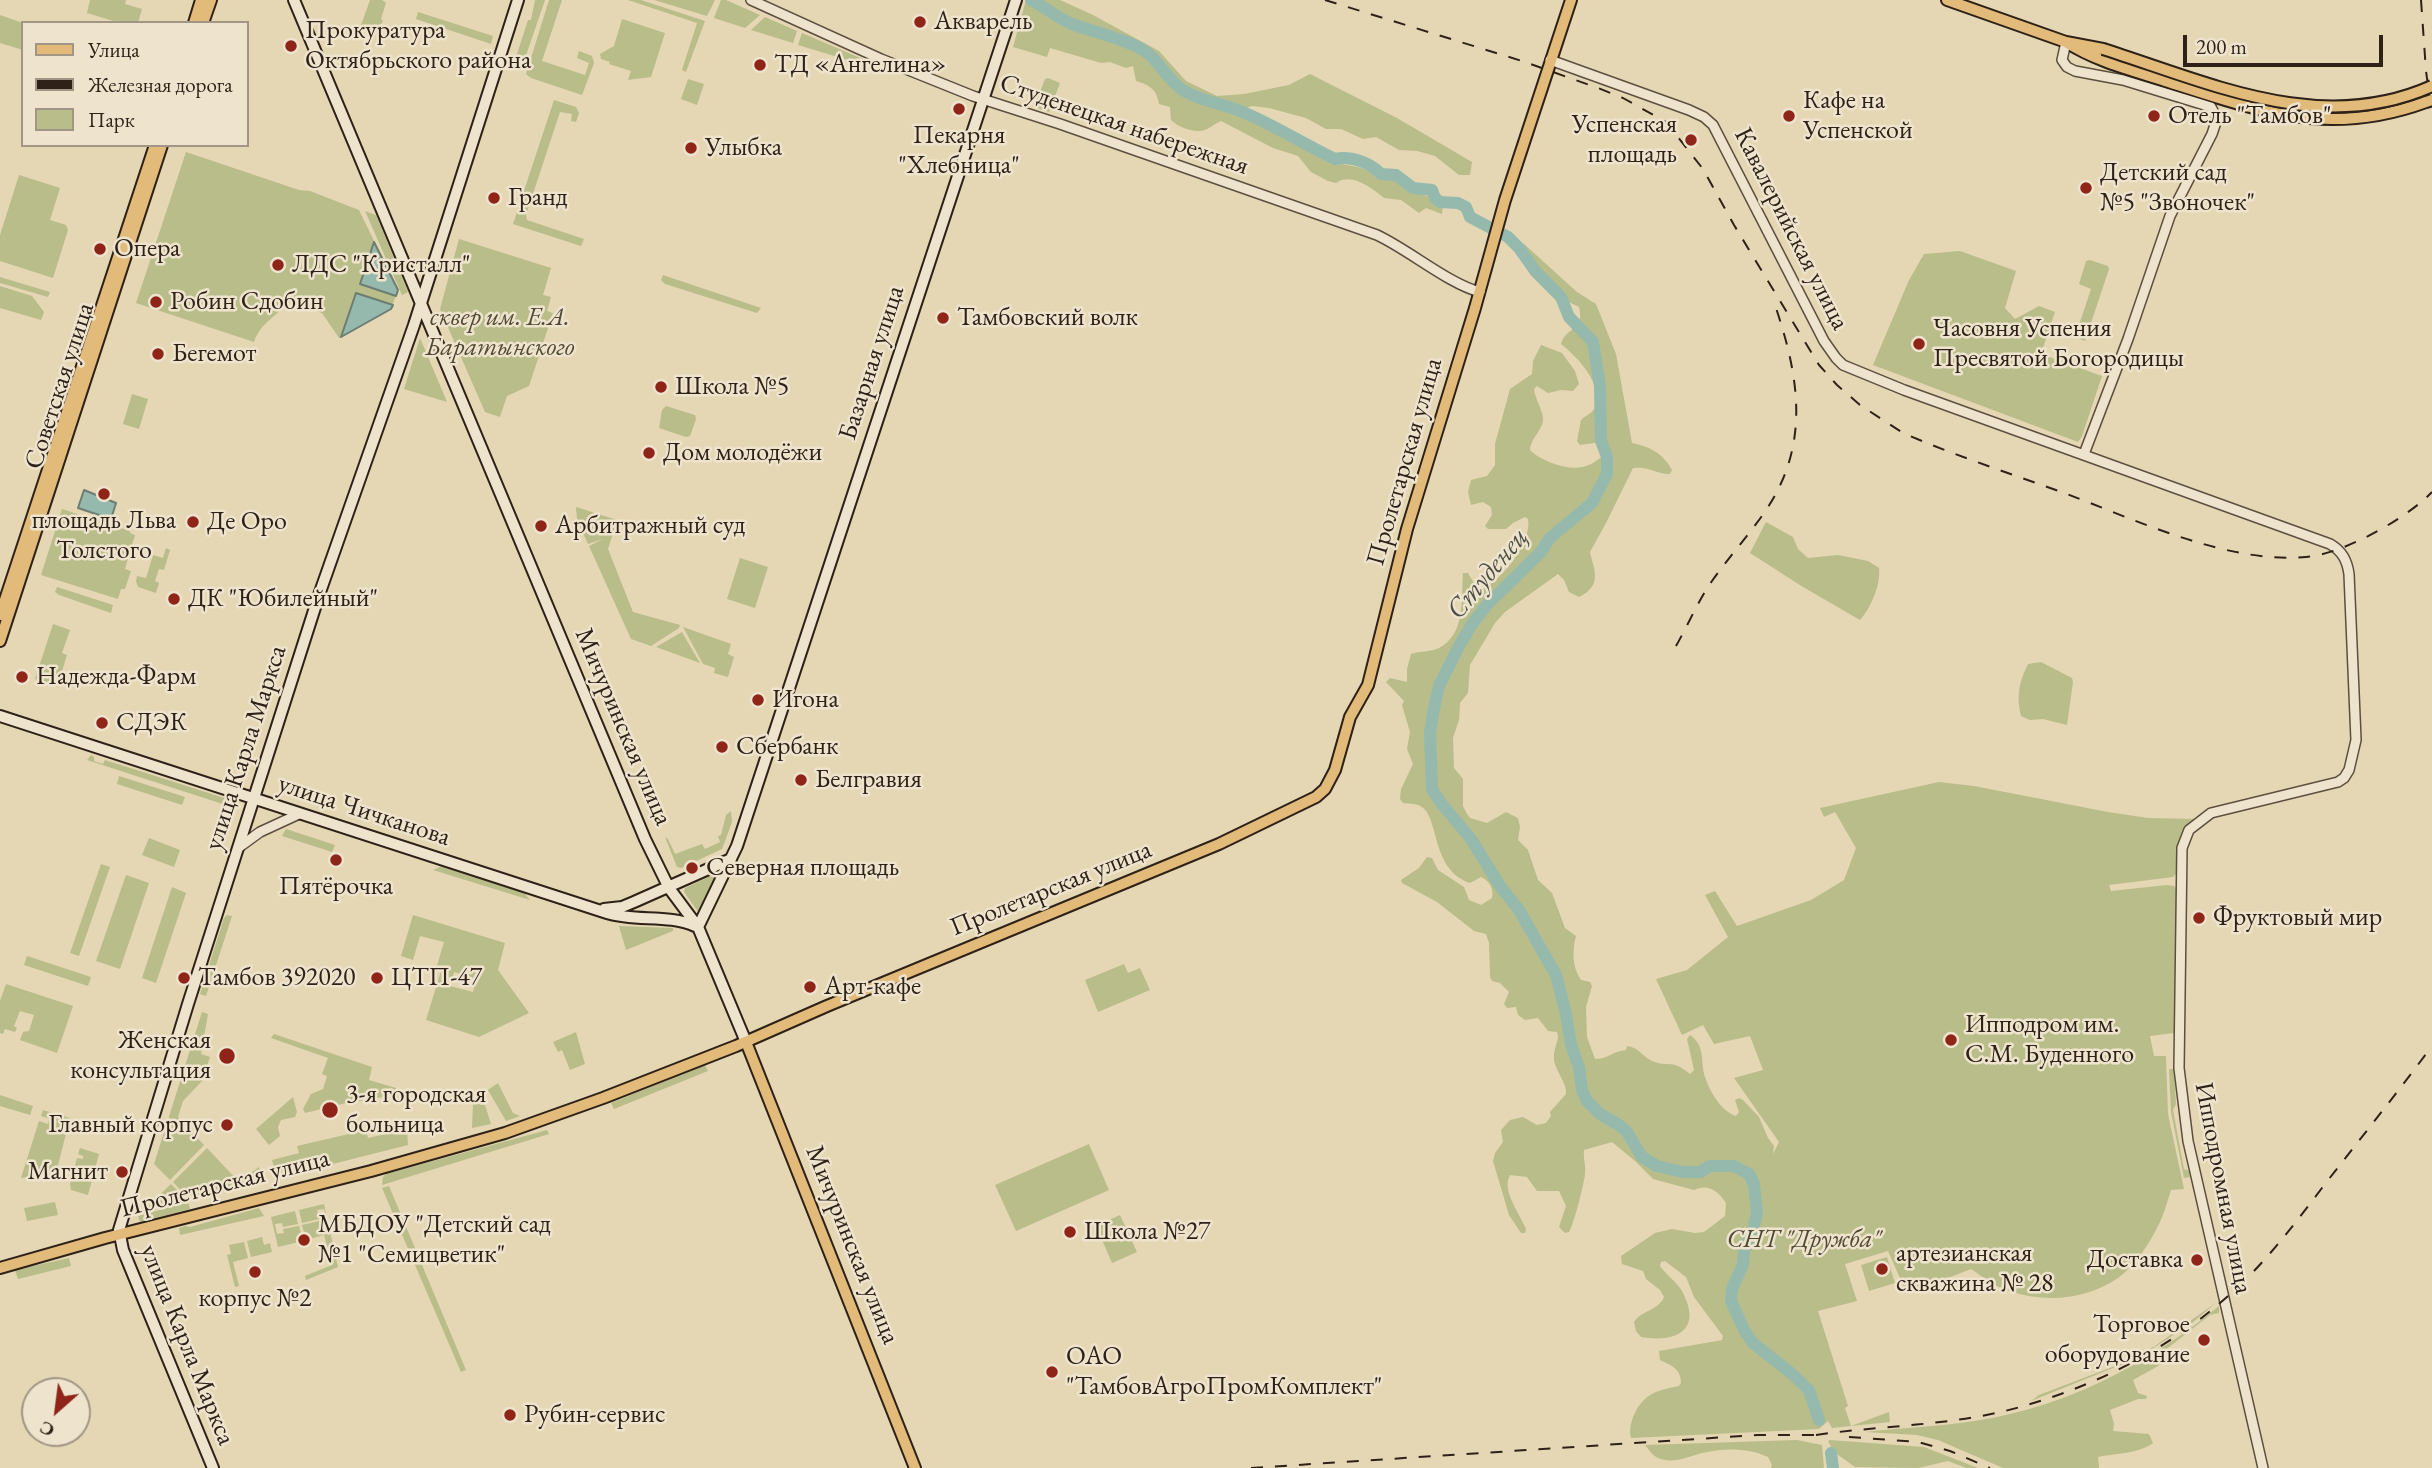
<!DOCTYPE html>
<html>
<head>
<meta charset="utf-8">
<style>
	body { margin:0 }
	#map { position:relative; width:2432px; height:1468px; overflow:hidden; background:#e5d6b4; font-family:"EB Garamond",serif }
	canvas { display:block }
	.legend { position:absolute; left:21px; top:21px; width:228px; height:126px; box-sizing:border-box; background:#eee4ce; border:2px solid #a19685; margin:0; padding:9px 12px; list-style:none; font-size:21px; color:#2e2218 }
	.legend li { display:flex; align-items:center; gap:14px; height:35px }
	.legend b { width:35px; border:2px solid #a19685 }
	.north { position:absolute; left:21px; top:1377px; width:70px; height:70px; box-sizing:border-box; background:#eee4ce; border:2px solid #a19685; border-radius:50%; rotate:208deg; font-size:19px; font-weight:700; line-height:28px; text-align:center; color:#2e2218 }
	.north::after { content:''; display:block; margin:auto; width:24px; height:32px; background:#8f2418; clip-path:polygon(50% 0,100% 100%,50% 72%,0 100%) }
	.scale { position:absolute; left:2183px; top:35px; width:200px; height:32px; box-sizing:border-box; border:4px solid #2e2218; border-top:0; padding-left:9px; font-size:21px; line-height:24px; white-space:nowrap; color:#2e2218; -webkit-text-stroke:5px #eee4ce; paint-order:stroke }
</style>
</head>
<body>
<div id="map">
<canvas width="2432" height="1468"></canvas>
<ul class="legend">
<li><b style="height:9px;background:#e2bb7a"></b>Улица</li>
<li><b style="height:9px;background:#2e2218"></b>Железная дорога</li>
<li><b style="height:19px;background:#b9bd8a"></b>Парк</li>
</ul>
<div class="north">С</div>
<div class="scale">200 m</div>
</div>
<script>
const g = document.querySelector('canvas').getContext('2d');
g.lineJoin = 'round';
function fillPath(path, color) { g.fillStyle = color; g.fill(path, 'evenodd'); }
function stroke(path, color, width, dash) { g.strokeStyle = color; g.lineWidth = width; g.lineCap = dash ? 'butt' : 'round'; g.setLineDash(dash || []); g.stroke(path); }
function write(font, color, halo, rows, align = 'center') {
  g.font = font + ' "EB Garamond",serif'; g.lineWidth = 5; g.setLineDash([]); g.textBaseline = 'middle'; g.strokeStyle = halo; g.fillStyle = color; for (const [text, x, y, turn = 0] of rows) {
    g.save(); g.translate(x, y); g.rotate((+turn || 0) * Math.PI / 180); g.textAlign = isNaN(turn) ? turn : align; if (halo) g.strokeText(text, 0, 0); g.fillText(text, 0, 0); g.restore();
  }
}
const green = new Path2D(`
	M90,0H126L125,4L142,9L138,23H120L87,13Z
	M370,0H382L386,3L381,19L383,21L376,33L360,28Z
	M535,0H545L523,64L516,57L528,20H531Z
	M549,0H562L542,61L585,75L589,63L577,58L579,51L592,56L594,63L582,95L531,78L526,74Z
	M628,0H641L705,21L686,72L682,70L697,23Z
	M654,0H715L707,16Z
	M721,0H726L760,15L745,28L714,18Z
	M1026,0H1060L1093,15L1159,51L1186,81L1217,96L1244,94L1289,85L1310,74L1397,118L1472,162L1470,175H1459L1435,156L1417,151L1399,150L1376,137L1363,139L1341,129H1326L1306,118L1269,108L1252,106L1244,109V114L1247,119L1307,147L1331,162L1358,167L1393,179L1412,192L1430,197L1443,205L1442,214L1426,208L1419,213L1401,200L1384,198C1372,188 1351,172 1336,183L1328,181L1311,172L1298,156L1273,148L1221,121C1215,123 1211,128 1205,130C1194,133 1179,128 1171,120L1170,107L1159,104C1157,89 1149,85 1136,81L1133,66L1126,68L1110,62L1101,63L1050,48L1047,57L1013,47Z
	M418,12L493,36L491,44L416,19Z
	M0,15L23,23V50L0,43Z
	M765,17L797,31L793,43L751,30Z
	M622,19L665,33L651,77L628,80L631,71L609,64L610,62L601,59L600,54L614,46Z
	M802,33L858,57L874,68L798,45Z
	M1048,78L1060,83L1049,112L1034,107L1045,79Z
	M688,79L704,84L697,105L681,99Z
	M554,100L576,107L579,113L576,122L571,121L572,114L560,112L526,215L527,220L584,239L581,246L513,224Z
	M186,152L299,190L310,191L359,210L398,290L391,309L339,338L322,313L286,302C276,319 262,320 254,342L136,303Z
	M19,175L60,188L50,220L66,225L68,230L53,278L0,261V235Z
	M365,211L376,215L408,292L402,295Z
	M459,239L551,268L543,295L551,297L547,311L553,313L529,386L507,396L500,417L485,412L440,309Z
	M1524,244L1577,292L1596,304L1616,354L1632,443C1650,447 1663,453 1672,470L1670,474C1658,475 1650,466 1633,468L1606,523L1590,552C1594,571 1603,585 1579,597L1569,592L1564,580L1558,574L1505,612L1495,623L1470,665L1468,693L1460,703L1459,720L1453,738L1454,768L1463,779V806L1467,814L1470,818L1487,823L1506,812L1518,818L1520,827L1518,840L1528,850L1538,880L1552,893L1565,928L1576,936C1572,951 1572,967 1581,980L1590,982L1592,986L1586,1007L1587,1037L1595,1059C1608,1059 1613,1051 1626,1050L1627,1046C1638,1047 1642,1056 1652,1061C1669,1068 1671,1058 1690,1074L1694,1070L1687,1039L1690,1035C1706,1046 1700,1062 1705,1077C1710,1092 1721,1111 1736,1116L1739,1112L1735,1100L1739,1098L1743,1100L1759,1117L1768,1138L1774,1146L1773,1154L1779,1142L1734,1078L1763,1070L1750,1036L1714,1044L1703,1025L1682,1035L1656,979L1687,970L1728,937L1705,895L1715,891L1737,926L1811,900L1844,880L1856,848L1835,812L1824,817L1820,808L1939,782L1974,786L2108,812L2148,818L2195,819L2180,836L2177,873L2173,877L2109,885L2111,891L2167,885L2174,886L2178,890L2174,1033L2150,1036L2154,1056H2166L2168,1114L2184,1189L2171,1190C2167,1202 2164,1215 2158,1226C2149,1244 2135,1266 2118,1278C2086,1300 2045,1303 2009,1291C1995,1287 1983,1277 1971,1269L1907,1294L1888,1251L1845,1264L1857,1301L1818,1311L1848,1406L1845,1408L1851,1426L1889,1412L1890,1422L1832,1428L1828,1421L1819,1429L1631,1438C1627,1424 1638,1401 1652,1394C1659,1390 1670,1388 1679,1386L1681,1383C1681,1368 1670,1365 1660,1360L1659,1351L1717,1341L1722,1340L1723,1336L1694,1297L1686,1277L1665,1261L1661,1262L1660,1266C1666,1275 1676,1281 1682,1291C1703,1330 1677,1343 1641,1337L1636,1331L1634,1322C1642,1310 1659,1310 1664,1297L1660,1290L1646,1279L1643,1271L1622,1264L1621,1256L1655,1233L1672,1229L1695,1233L1704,1232L1725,1216L1726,1203C1719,1191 1707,1183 1694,1190L1653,1179L1635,1161L1612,1142L1584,1150C1583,1158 1586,1165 1585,1173C1585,1181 1573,1227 1569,1232L1565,1233L1559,1227L1566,1206L1559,1191H1537L1527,1177L1510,1175C1501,1190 1520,1214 1526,1229L1525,1233H1521L1509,1215L1493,1161L1495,1153L1503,1142L1501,1130L1510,1120L1523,1117L1537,1125L1546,1123L1551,1116L1550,1112L1566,1094C1567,1082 1556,1073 1554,1060C1553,1051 1557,1044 1558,1037L1557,1032L1548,1031L1538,1018L1525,1020L1518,1015L1516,1007L1507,1008L1504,1004L1509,992L1500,983L1492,981L1490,977L1489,943L1486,934L1474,931L1437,902L1402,883L1401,880L1419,868L1427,857L1432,858L1438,870L1464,887L1469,900L1481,905L1492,898C1494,889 1490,881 1481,877L1470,883C1430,870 1440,815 1420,806C1415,803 1408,804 1403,803L1400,799L1401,789L1413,764L1407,749L1410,732L1402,705L1404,701L1386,682L1390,678L1407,682V669L1411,654C1420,651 1431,652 1439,648C1466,634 1461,599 1463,573H1468L1475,585L1483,588C1503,579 1532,542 1528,519L1525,517L1513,523L1506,529H1488L1485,526L1492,515L1491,507L1483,502L1471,505L1468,492L1471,480L1487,476L1495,465V444L1510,389L1532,374L1533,361L1541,345L1562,353L1575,371L1579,384L1573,391L1561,390L1548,393L1537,386L1534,389C1535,399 1542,408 1543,418C1544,429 1531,437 1530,450C1536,456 1541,458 1549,462C1574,471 1587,471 1607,452V448L1601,442L1580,445L1577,441L1581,420C1585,416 1591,414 1594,409C1605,384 1577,357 1561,344C1566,326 1585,332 1579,307L1552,294L1522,248Z
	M1960,251L2016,271L2005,308L2015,319L2039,306L2055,312L2041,354L2102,376L2082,436L2078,442L1873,365L1909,280L1924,254Z
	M2090,260L2108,266L2109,269L2085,341L2075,337L2091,289L2079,284L2086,261Z
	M663,275L761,308L757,313L665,284L661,280Z
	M0,277L50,292L48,297L0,283Z
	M0,286L32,296L44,312L41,320L0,308Z
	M420,338L447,402L404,389Z
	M132,394L148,399L139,429L123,424Z
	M666,406L695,415L696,419L690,436L686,437L659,428L662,410Z
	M576,507L617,520L608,549L633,612L680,625L679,628L651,646L631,639L589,546L603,539L588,544L577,520Z
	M62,509L130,531V533L135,535L125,569L131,571L125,589H121L118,599L41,575Z
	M1766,522L1793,537L1798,549L1808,558L1838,555L1868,561L1879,568C1881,584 1871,608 1860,620L1803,587L1750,553Z
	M166,548L170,550L164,570L159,569L155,581L159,583L156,593L138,587L136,581L137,576L146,578L153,555L163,558Z
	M740,558L768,567L755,608L727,599Z
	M57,587L113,605L111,613L59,595L55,592Z
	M53,624L70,630L62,653L67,655L57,687L35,679Z
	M683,627L731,644L728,654L734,657L728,677L714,673L715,668L703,664Z
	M682,632L700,663L656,647Z
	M2041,662L2072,678L2073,682L2067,725L2043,719L2030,720L2021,716C2016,696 2019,682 2028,664Z
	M91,755L94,757V761L103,764L105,760L240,803L238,809L87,760Z
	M119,776L185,797L182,805L117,784Z
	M731,811L732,822L722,849L681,868L677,867L665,837L668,839L675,854L702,844L705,849L720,842L718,836L721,835L726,815Z
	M286,829L335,845L332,852L282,836Z
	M149,838L180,850L174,867L142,855Z
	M101,864L110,867L79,956L70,953Z
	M442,866L524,893L530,900L433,870Z
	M126,875L149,883L120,969L96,961Z
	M713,875L716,878L699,913L684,892L685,888Z
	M172,887L186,893L156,983L142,978Z
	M227,915L232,916L206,996L200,994L224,918Z
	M413,915L505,943L498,970L529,1013L479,1037L426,1020L441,971L436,969L444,942L420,936L413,960L401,956ZM454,972L476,979L473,992L450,986Z
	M619,926L673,928V931L626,950Z
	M27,956L91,977L88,986L24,965Z
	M1124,964L1128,973L1140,968L1150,990L1098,1012L1085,980Z
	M6,984L73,1006L57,1053L20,1040L23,1032L29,1031L34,1015L20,1011L14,1026L17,1028L15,1032L5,1029L3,1034L0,1033V1001Z
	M202,1012L208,1014L201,1054L210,1057L202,1081L183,1101L178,1117L204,1145L170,1180L154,1164Z
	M576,1032L585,1064L570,1070L562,1050L558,1052L553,1042Z
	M274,1034L372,1067L369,1080L396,1088L395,1095L342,1104L305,1113L303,1109L311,1094L323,1089L327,1076L322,1074L328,1058L271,1038Z
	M705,1065L708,1071L614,1109L611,1103Z
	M2169,1069H2174L2176,1104L2173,1110L2184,1169L2189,1171L2190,1177L2184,1178L2171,1112Z
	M498,1083L513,1113L520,1116L506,1121L488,1090Z
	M0,1095L33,1106L30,1115L0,1106Z
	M293,1097L297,1112L295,1117L281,1120L278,1127L280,1136L269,1145L256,1129Z
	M473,1103L485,1105L491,1124L472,1128Z
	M43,1110L70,1118L56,1173L21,1178L39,1121L48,1124L49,1120L52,1123L50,1125L55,1126L57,1121L41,1116Z
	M407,1129L408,1145L277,1178L272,1160L299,1153L297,1146L366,1130L368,1138Z
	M547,1130L549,1134L382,1185L383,1177L386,1174Z
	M1089,1144L1109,1190L1016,1231L995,1185Z
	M80,1148L99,1154L88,1195L71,1190L70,1184L77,1158L83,1159V1156L78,1154Z
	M207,1148L239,1182L259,1167L263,1182L190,1200L173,1182Z
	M171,1184L187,1200L143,1211Z
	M389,1186L466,1370L461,1372L382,1188Z
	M55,1202L58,1215L27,1221L24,1208Z
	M188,1202L190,1209L140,1222L138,1216Z
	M324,1204L338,1267L306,1280L305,1276L332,1265L324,1235L306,1240L302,1225L319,1221L321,1230L329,1228L324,1209L317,1210L319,1219L302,1223L299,1210Z
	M259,1208L264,1216L180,1235L179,1228L185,1226L190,1227Z
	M295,1211L298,1224L283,1227L282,1223L275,1224L277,1234L284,1233L283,1229L299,1226L303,1241L278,1247L271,1217Z
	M1120,1215L1137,1252L1112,1263L1096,1226Z
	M262,1237L264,1245L270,1243L272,1252L251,1257L247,1241Z
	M244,1242L248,1258L233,1262L239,1286L235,1287L227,1255L231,1254L229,1245Z
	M1887,1257L1895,1283L1869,1291L1861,1265Z
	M69,1258L71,1266L18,1279L15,1270Z
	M2217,1302L2192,1323L2138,1358L2031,1401L2039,1395L2131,1360L2155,1346Z
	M2219,1306V1313L2210,1315L2164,1351L2169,1360L2133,1380L2138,1393L2147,1396L2146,1399H2138L2110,1410L2114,1424L2113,1431L2149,1434L2153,1443C2138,1454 2116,1453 2098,1457L2099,1468H2003L1938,1440L1917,1435L1865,1432C1909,1427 1953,1426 1997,1417C2079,1400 2155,1359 2219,1306Z
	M1797,1440L1822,1445L1824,1468H1771L1772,1465L1768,1457C1747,1447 1720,1448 1698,1454C1686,1458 1674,1463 1661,1459C1653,1457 1650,1451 1645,1445Z
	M1830,1440L1924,1447L1978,1468H1966L1948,1461L1918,1468L1855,1467L1834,1452L1828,1441Z`);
const water = new Path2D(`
	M374,242L398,290L396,296L360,284Z
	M356,293L393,305L391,309L341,337Z
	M84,490L116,503L111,519L78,508Z`);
const river = new Path2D(`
	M1031,0C1045,7 1057,18 1072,24C1094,32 1117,37 1138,47C1157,56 1164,76 1180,88C1198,101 1225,104 1245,113C1276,126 1305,145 1335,159C1350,155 1371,163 1381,174L1396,175L1413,188L1432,190L1435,198L1440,202L1458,203L1466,207L1470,217L1508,237L1519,248L1536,272L1561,297L1569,317L1593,342L1600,386L1601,441L1607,457V474L1592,503L1550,538L1541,552L1487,605L1472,624L1458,648L1439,686L1435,703L1430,732L1432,789L1441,803L1471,839L1500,886L1519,910L1556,975L1566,1014L1571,1045L1579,1067L1582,1090L1587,1101L1600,1114L1619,1125L1627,1132L1642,1157L1657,1166L1683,1172H1700L1710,1166H1734L1749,1174L1754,1184L1757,1213L1753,1230L1744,1251L1743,1264L1732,1289L1731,1301L1744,1330L1753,1343L1792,1374L1809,1390L1819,1420
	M1831,1453L1833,1468`);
const tertiary = new Path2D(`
	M751,0L881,59L973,96L1060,124L1377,235C1409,250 1449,284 1480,292
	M2066,42L2062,60L2067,67L2075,71L2123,80L2211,107L2217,119L2212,134L2170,216L2128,339L2084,454
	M1550,60L1689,110L1704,117L1713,125L1824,341L1836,358L1843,365L1904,390L2330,544C2342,551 2347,560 2349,574L2356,740L2349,770L2344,778L2338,782L2211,813L2189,830L2182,848L2179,1068L2188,1141L2263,1468
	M238,848L260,832L299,814`);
const secondary = new Path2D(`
	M294,0L645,839L669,888L698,927L746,1042
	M0,716L607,913C636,922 668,914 695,926
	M604,909L622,907L634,902L731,859
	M698,927L737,846L1016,0
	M213,1468L123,1250L119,1230L188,1004L319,595L414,325L518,0`);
const primary = new Path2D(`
	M1947,0L2066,42L2103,49
	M194,23L201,0
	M203,23L211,0
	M2066,42C2095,61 2131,70 2165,81C2259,111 2328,138 2426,102
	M0,615L155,145
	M0,641L162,145
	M746,1042L915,1468
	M0,1268L105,1238L371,1171L505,1133L603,1098L736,1046L827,1006L1219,844L1316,797L1325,789L1335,770L1350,717L1368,685L1407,529L1475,308L1505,200L1571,0`);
const rail = new Path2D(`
	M1325,0L1522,61L1598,88L1623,98L1666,122L1703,169L1734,225L1819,365L1837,385L1860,405L1903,433C1956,456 2012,474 2067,494C2138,521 2229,564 2306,557C2343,554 2406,519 2432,492
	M2421,0L2426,71L2432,115
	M1676,646C1688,625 1698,601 1712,581C1729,557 1748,536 1764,513C1810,447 1800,380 1776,308
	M1816,1435C1883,1425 1954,1426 2020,1407C2092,1387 2163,1352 2220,1303C2261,1269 2293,1226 2325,1184C2361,1138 2397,1093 2432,1046
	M1849,1437L1918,1442L1950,1451L1990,1468
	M1251,1468L1758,1435H1824`);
const primaryBridge = new Path2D(`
	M2103,49C2210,83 2321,136 2432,86
	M2426,102L2432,100`);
const markers = [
	[920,22,7,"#8f2418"],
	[291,46,7,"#8f2418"],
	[760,65,7,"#8f2418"],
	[959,109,7,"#8f2418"],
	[1789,116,7,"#8f2418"],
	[2154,116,7,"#8f2418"],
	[1691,140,7,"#8f2418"],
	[691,148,7,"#8f2418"],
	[2086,188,7,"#8f2418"],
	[494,198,7,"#8f2418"],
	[100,249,7,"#8f2418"],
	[278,265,7,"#8f2418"],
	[156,302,7,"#8f2418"],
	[943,318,7,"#8f2418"],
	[1919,344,7,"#8f2418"],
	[158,354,7,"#8f2418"],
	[661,387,7,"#8f2418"],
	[649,453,7,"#8f2418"],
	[104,494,7,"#8f2418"],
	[193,522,7,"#8f2418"],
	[541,526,7,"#8f2418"],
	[174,599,7,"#8f2418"],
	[22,677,7,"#8f2418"],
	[758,700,7,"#8f2418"],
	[102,723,7,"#8f2418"],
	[722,747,7,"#8f2418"],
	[801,780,7,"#8f2418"],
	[336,860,7,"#8f2418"],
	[692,868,7,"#8f2418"],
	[2199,918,7,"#8f2418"],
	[184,978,7,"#8f2418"],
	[377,978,7,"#8f2418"],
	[810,987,7,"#8f2418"],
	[1951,1040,7,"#8f2418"],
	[227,1056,9,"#8f2418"],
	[330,1110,9,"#8f2418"],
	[227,1125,7,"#8f2418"],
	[122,1172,7,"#8f2418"],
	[1070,1232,7,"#8f2418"],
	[304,1240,7,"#8f2418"],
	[2197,1260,7,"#8f2418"],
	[1882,1269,7,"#8f2418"],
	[255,1272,7,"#8f2418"],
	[2204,1340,7,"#8f2418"],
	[1052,1372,7,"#8f2418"],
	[510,1415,7,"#8f2418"]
];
const poiNames = [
	["Акварель",934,22],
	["Прокуратура",305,31],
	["Октябрьского района",305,61],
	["ТД «Ангелина»",774,65],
	["Кафе на",1803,101],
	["Успенской",1803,131],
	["Отель \"Тамбов\"",2168,116],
	["Успенская",1677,125,"right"],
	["площадь",1677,155,"right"],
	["Пекарня",959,136,"center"],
	["\"Хлебница\"",959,166,"center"],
	["Улыбка",705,148],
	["Детский сад",2100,173],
	["№5 \"Звоночек\"",2100,203],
	["Гранд",508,198],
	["Опера",114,249],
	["ЛДС \"Кристалл\"",292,265],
	["Робин Сдобин",170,302],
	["Тамбовский волк",957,318],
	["Часовня Успения",1933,329],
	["Пресвятой Богородицы",1933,359],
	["Бегемот",172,354],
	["Школа №5",675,387],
	["Дом молодёжи",663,453],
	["площадь Льва",104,521,"center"],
	["Толстого",104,551,"center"],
	["Де Оро",207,522],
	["Арбитражный суд",555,526],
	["ДК \"Юбилейный\"",188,599],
	["Надежда-Фарм",36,677],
	["Игона",772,700],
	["СДЭК",116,723],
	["Сбербанк",736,747],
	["Белгравия",815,780],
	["Северная площадь",706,868],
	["Пятёрочка",336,887,"center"],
	["Фруктовый мир",2213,918],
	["Тамбов 392020",198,978],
	["ЦТП-47",391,978],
	["Арт-кафе",824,987],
	["Ипподром им.",1965,1025],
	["С.М. Буденного",1965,1055],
	["Женская",211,1041,"right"],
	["консультация",211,1071,"right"],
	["3-я городская",346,1095],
	["больница",346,1125],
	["Главный корпус",213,1125,"right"],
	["Магнит",108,1172,"right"],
	["МБДОУ \"Детский сад",318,1225],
	["№1 \"Семицветик\"",318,1255],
	["Школа №27",1084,1232],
	["артезианская",1896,1254],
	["скважина № 28",1896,1284],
	["Доставка",2183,1260,"right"],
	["корпус №2",255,1299,"center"],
	["Торговое",2190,1325,"right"],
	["оборудование",2190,1355,"right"],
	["ОАО",1066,1357],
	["\"ТамбовАгроПромКомплект\"",1066,1387],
	["Рубин-сервис",524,1415]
];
const streetNames = [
	["Студенецкая набережная",1124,125,19],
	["Кавалерийская улица",1791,229,63],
	["Базарная улица",872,363,-72],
	["Советская улица",60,386,-72],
	["Пролетарская улица",1405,462,-74],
	["Мичуринская улица",623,727,67],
	["улица Карла Маркса",246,748,-72],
	["улица Чичканова",364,811,18],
	["Пролетарская улица",1051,889,-22],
	["Пролетарская улица",225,1184,-14],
	["Ипподромная улица",2223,1188,79],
	["Мичуринская улица",852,1245,68],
	["улица Карла Маркса",187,1345,68]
];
const parkNames = [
	["сквер им. Е.А.",500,318],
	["Баратынского",500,348],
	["СНТ \"Дружба\"",1804,1240]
];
const waterNames = [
	["Студенец",1488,574,-50]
];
fillPath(green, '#b9bd8a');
fillPath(water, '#96b9ae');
stroke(water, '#6c7d72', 2);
stroke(river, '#96b9ae', 12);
stroke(tertiary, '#5c4f3f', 12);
stroke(secondary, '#2e2218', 14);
stroke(primary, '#2e2218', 14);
stroke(tertiary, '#eee4ce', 9);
stroke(secondary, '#eee4ce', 10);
stroke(primary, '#e2bb7a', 10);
stroke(rail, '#2e2218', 2, [12, 12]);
stroke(primaryBridge, '#2e2218', 14, []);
stroke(primaryBridge, '#e2bb7a', 10);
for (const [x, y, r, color] of markers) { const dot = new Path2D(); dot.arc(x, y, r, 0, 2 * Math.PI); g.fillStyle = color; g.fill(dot); stroke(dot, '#eee4ce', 2.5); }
write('26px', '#2e2218', '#eee4ce', poiNames, 'left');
write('26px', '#2e2218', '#eee4ce', streetNames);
write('italic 26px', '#514934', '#eee4ce', parkNames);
write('italic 28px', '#4d4f45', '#eee4ce', waterNames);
</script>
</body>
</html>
